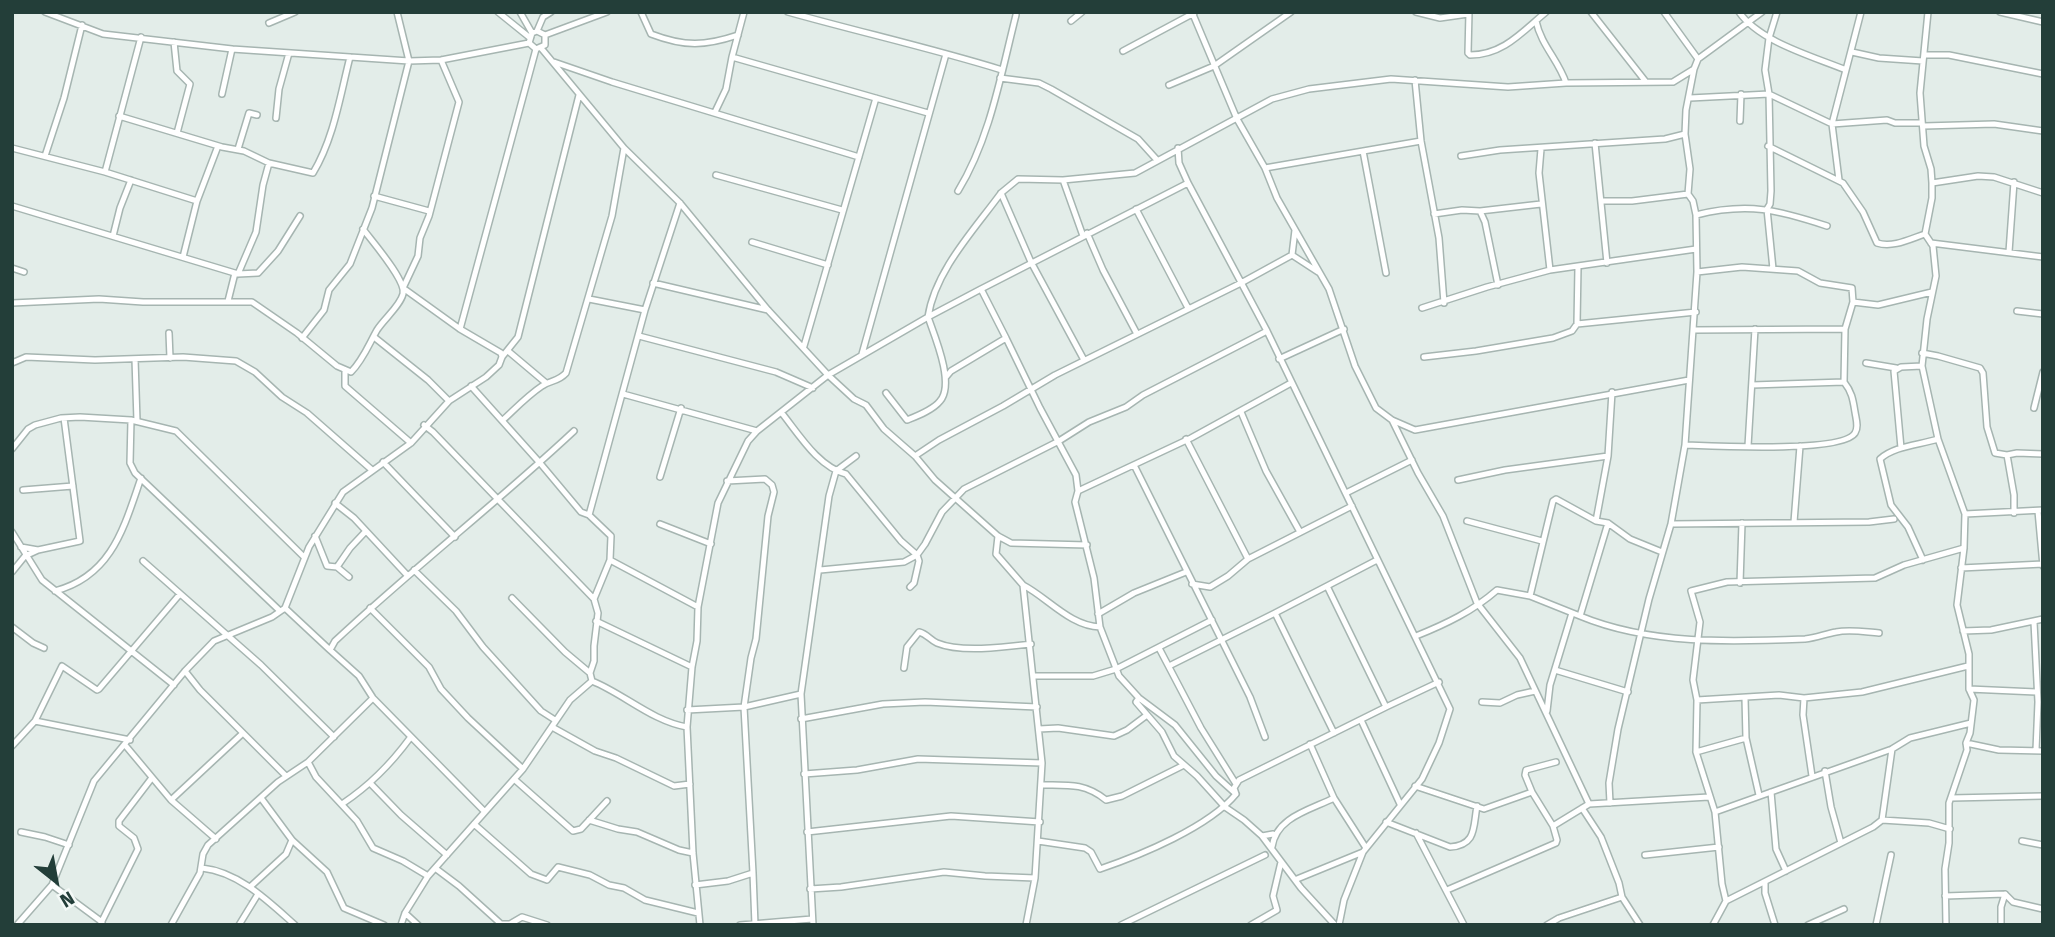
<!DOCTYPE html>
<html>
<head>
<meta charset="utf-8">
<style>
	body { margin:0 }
	#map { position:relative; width:2055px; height:937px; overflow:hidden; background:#e3ede9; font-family:"Fira Sans",sans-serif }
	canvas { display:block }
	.frame { position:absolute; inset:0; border:14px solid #233e39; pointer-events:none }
	.north { position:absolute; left:21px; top:846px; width:70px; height:70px; -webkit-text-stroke:5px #f4f9f7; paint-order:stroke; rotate:149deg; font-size:19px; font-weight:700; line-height:28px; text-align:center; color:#233e39 }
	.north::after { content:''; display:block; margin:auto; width:24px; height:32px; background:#233e39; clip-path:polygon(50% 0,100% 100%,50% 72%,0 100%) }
</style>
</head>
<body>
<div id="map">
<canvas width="2055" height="937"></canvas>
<div class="frame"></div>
<div class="north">N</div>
</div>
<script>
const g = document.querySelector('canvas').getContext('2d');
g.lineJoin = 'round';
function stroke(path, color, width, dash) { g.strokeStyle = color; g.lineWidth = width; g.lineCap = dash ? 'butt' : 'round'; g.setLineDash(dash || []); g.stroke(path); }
const minor = new Path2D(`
	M45,12L103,34L232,49L409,61L441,60L529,43
	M498,12L529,37
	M520,12L532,33
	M641,12L651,34C685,47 705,46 738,35
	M744,12L732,57L928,113
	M788,12C859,32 931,48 1002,70
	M1192,12L1237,119L1265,168L1277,198L1329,289L1355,366L1376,408L1392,420L1418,473L1443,516L1477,603L1520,658L1589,804
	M1416,12L1440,18L1468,14
	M1469,12L1468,53L1470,55C1503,55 1522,32 1546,12
	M1591,12L1646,82
	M1664,12L1698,59
	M1739,12C1760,42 1812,56 1846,70
	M1928,12L1920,93L1924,146L1931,169L1932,183V198L1925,234L1933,246L1936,276L1927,319L1922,366L1938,439L1965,514L1964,548L1957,605L1969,654V689L1974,700L1970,733L1966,743L1967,750L1949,803V843L1945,869L1946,925
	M2000,12L2043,22
	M1071,21L1082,12
	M1536,21C1541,45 1559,61 1566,83
	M269,23L295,12
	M537,31L543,17L551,12
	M545,35V45L536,49L529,43L532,33L537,31L545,35L607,12
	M141,37L105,172L197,201
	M174,42L177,71L190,84L177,133
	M1123,51L1194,13
	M1852,52L1879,58L1923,61
	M1924,55H1949L2043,74
	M441,60L459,102L429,216L420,238L418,256L403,288L460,329L501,353L502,357
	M554,62L612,82L859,157
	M1000,78L1039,83L1051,89L1138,139L1157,160
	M1415,80L1421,141L1439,238L1444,303
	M1169,85L1214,66L1291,12
	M222,94L232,49
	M1690,98L1769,94L1832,124L1887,120L1895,123H1922
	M715,112L726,89L732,57
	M119,116L222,147L244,151L269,163L313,173C334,138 340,96 350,57
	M276,118L279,89L289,53
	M1740,121L1741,94
	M1924,126L1994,124L2043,131
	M1595,143L1607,263
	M1768,146L1843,183L1863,212L1877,243C1893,248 1910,239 1925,234
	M12,148L105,172
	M624,148L680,203L768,310L828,375L757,431L748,441L718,503L698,607L697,641L692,667L687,727L693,853L700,925
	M1178,148L1179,163L1188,183L1267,331L1450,709L1439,743L1422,779L1363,852L1344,900L1339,925
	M238,149L249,113L257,115
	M1541,149L1539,173L1550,270
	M1363,151L1386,273
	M45,156L64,98L82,25
	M1461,156L1500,150L1665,139L1685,134
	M1265,168L1421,141
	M716,175L842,210
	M1063,180L1083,236
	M1839,180L1832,124L1861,12
	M1932,183L1978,176L1994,177L2043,193
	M958,191C990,139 1001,74 1016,15
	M1001,193L1031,262L1084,360
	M374,196L429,211
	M1601,201H1632L1688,194
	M12,206L238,274L258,273L278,251L300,216
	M1136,209L1188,308
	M1480,211L1541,204
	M1434,214L1462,210L1480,211L1485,222L1498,285
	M1696,215C1748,202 1778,210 1827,226
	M1087,233L1103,270L1137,334
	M113,236L120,208L131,180
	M752,242L828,265
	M1931,243L2043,257
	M2009,252L2014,182
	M1292,255L1318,272
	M1292,255L1295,230
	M183,257L197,201L218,146
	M12,268L24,272
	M1773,269L1767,209L1770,204L1771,191L1769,94L1765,70L1769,38L1777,12
	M238,274L256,232L263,185L269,163
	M653,283L768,310
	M981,289L1188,183
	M589,299L645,310
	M228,301L235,273
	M1853,302L1878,305L1932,292
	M12,303L99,299L143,302H252L297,333L337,366L351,372C363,360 369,344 377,330C384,319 400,306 403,294C407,281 371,240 363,229
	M1422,308L1487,287L1550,270L1696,249
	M2017,311L2043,314
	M1577,324L1578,267
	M460,329L536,49
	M1694,330L1845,329
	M169,333L170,358
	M639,336L776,372L813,388
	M374,337L428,380L449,401
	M302,338L324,310L329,290L350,264L372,208L409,61L397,12
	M804,346L876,98
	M508,351L546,383
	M1922,353L1938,356L1980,368L1983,373L1987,427L1995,453L2007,455L2017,453L2043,454
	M862,354L946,54
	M1424,357L1476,351L1553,338L1572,331L1577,324L1696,312
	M135,359L137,421
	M1279,359L1344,329
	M12,363L26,357L95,360L183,357L236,361L255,372L282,397L307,413L372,470
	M1866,363L1896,368
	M345,371V386L411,443
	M946,377L951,371L1006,338L1040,408L1076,475L1078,491L1075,502L1094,578L1100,627
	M1752,385L1844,382
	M471,386L540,463L581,512L589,515L645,310L680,203
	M886,393L907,420C917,416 933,410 940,401C955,384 935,337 928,317L981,289L1006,338
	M623,394L757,431
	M2034,408L2043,372
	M781,412C798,433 818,467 846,474L901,541L917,555L919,561L914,583L910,587
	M1241,412L1266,471L1300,532
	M131,420L130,463L135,473L280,611
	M503,420C515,409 527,396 542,386C550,380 558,382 566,373L612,216L624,148L541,48
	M1392,420L1415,430L1689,380
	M1186,439L1248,559
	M1685,445C1712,446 1843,453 1855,433C1859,427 1856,419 1855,412C1853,400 1852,392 1844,382L1845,329L1853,302L1852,288L1820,283L1798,271L1742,267L1697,272
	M1748,446L1755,329
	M1901,448L1894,371L1901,367L1922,366
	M12,449L28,429L35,425L61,418L80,417L131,420L176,431L304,557
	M2007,455L2014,495V513
	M915,456L939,440L1003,406L1055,375L1241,283L1292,255
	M383,462L455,537
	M1134,465L1250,697L1265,737
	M660,477L681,408
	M1458,480L1505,470L1608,456L1612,392
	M23,490L73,486
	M1078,491L1191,438L1291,383
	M1346,493L1412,460
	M335,503L354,518L407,575
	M2038,511L2043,566
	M1965,514L2043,510
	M589,515L611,536L610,560L594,599
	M1467,521L1542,541
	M1596,521L1608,456
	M1794,522L1800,446
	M660,524L711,544
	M1671,524L1869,522L1894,519
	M12,532L42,580L174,685
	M315,536L327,566L337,567L349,577
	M998,536L996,554L1023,585L1042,763L1035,878L1026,925
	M1087,545L1011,543L998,536L935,480L915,456L884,429L866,405L854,399L828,375L928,317C935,271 974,230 1001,193L1018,179L1063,180L1135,173L1272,99L1309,89L1391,79L1508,87L1566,83L1673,82L1694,69L1698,59L1762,12
	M21,547L38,550L80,541L64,418
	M610,560L698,607
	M1923,560L1908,527L1891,505L1880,459C1894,446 1919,445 1938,439
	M143,561L261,665L334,737
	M337,567L350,548L365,532
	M1961,568L2043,564
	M414,570L456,611L483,647L541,711L555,720
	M820,570L904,562L917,555L925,544L942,512L964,489L1059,441L1089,422L1126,407L1143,395L1267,331
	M12,572L25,556L38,550
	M1740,583L1742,523
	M1192,584L1210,587L1228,576L1248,559L1352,506
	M1023,585C1048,598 1070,626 1100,627L1119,676L1139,698L1175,725L1216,776L1236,794
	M1327,586L1377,560
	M55,591C112,576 124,527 141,478
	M1530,596L1580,616L1608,523
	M512,598L565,652L590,673
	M285,608L330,650
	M370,608L429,667L441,689L468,718L523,769
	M1275,613L1327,586L1386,707L1439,682
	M1098,614L1134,593L1186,572
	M1580,616C1650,645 1731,642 1805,639C1816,638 1825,634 1836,632C1850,629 1865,632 1879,633
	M596,621L692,667
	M2034,622L2038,702L2036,750
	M12,627L33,643L44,648
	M1963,631L1991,630L2043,619
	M1416,636C1446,624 1473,611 1497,590L1530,596L1553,501L1556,499L1596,521L1608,523L1630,539L1662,552
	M1159,648L1201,728L1236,784
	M1169,666L1275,613L1334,733
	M904,668L907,647L919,632C927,634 930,640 937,643C961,653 1006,647 1031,644
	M1555,670L1628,692
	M185,671L200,690L286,776
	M1034,676H1093L1116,669L1212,620
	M592,681C624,694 652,721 687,727
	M1969,689L2036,692
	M1139,698L1136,702L1162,732L1174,756L1197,776L1225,807L1244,820L1262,836L1273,834
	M1745,698L1746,738L1759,795
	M1804,698L1803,715L1812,776
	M1697,700L1779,695L1804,698L1862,692L1968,666
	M1482,702L1500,703L1517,695L1535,691
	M687,710L744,707L801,694
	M1547,711L1550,685L1572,613
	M801,719L883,704L925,702L1037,707
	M1361,720L1400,804
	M35,721L62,666L97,690L99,689L180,594
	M552,727L595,751L616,758L674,786L690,784
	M1039,729L1058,728L1114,736L1127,730L1147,715
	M1966,743L1999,750L2043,751
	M1310,744L1334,798
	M125,745L171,800L243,733
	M12,746L35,721L130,740
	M1696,752L1746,738
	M308,762L316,777L357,821L373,848L403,861L428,876
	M1825,771L1831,807L1841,843
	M804,774L857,770L918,759L1042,763
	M514,779L573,831L581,829L607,801
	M370,783L401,815L447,855
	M1042,785C1068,785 1085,783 1106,800L1122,796L1184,765
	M1415,786L1484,809L1532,792L1525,775L1526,770L1556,762
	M1771,792L1776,849L1786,871
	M261,798L292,840L327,872L344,908L384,925
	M1951,798L2043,796
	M171,800L216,839
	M1610,803L1609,783L1618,729L1649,599L1671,524L1685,445L1697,272L1696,215L1693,201L1688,194L1690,169L1685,134L1686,110L1694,69
	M342,804C369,786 391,764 410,738
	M1582,808L1601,837L1619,883L1622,897L1640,925
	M485,812L373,698L359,676L330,650L335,641C413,568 497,503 574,431
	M1715,812L1892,749L1910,738L1971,723
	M589,820L618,829L637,832L679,850L693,853
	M1882,820L1929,823L1950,829
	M1386,822L1450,847C1477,845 1473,827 1477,806
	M474,824L531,874L547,880L558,867L590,875L609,885L624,888L645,900L698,913
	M1553,826L1589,804L1709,797
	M21,832L45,837L69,845
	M807,832L951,816L1040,822
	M1416,833L1464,925
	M1262,836L1301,888L1335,925
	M1038,841L1085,848L1091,852L1100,869C1141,855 1209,827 1236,794L1234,788L1239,780L1386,707
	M2022,841L2043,845
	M1272,847C1276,817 1310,810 1334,798L1366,848
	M1645,855L1719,847
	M202,868C239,872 268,901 295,925
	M435,868L459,886L501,924H510L522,917L547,925
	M753,873L755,925
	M1297,879L1363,852
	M1765,882V893L1775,925
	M52,885L102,922
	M695,885L728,881L753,873L744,707L751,658L756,639L768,516L774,492L772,485L765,479L727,481
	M250,887L286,854L292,840
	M810,889L841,887L944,872L985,876L1035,878
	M1447,890L1556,843L1557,840L1553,826L1532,792
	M1945,896L2005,894L2013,902L2043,909
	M1726,901L1722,884L1715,812L1696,752L1697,700L1693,680L1700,622L1691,591L1727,582L1875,578L1904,565L1964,548
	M405,913L418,925
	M17,925L52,885L94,781L185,671L214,641L272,617L285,608L309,547L343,492L411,443L449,401L486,377L499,365L502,357L518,337L579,95
	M100,925L138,849L134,838L119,826V821L151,779
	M171,925L200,873L203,854L208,845L278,782L308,762L373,698
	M239,925L258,894
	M401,925L405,913L428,876L523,769L570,700L592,681L590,673L594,661V646L598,613L594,599L433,432L424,425
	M740,925L812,919
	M813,925L801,694L829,496L836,471L856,456
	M1121,925L1265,855
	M1251,925L1277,910L1273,896L1281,862
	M1547,925L1559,918L1622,897
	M1713,925L1726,901L1873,827L1882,820L1892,749
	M1808,925L1844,909
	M1876,925L1891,855
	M2001,925V907L2005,894`);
stroke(minor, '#a6b5b1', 8);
stroke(minor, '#fff', 5);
</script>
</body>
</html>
